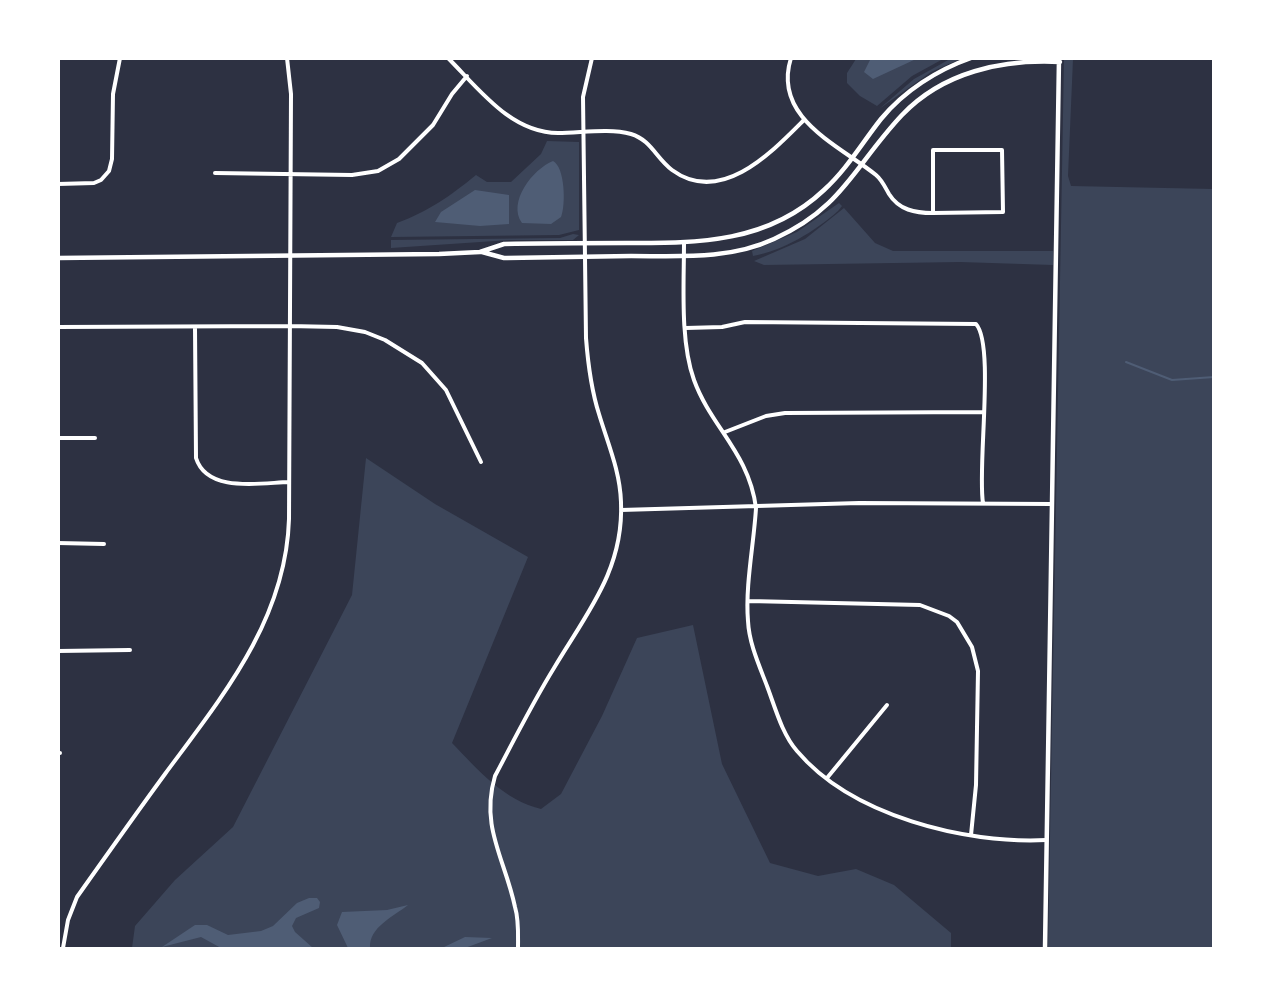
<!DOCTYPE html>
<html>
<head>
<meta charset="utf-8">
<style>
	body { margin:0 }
	#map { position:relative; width:1272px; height:1007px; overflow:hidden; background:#2d3142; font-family:"IBM Plex Sans",sans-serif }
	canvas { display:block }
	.frame { position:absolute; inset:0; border:60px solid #fff; pointer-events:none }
</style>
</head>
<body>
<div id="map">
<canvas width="1272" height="1007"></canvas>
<div class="frame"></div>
</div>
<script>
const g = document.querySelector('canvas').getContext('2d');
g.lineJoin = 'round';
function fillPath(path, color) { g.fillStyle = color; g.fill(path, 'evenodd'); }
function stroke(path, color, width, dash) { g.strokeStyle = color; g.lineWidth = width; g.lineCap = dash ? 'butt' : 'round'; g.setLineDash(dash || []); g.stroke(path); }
const green = new Path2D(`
	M856,59H943L912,76L877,106L860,96L847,83V73Z
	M950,59H960L931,72L879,109L914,79Z
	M1073,59L1068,176L1071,186L1213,189V948H1048L1064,59Z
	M547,141L579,142V230L559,235L391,237L397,223C429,211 449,197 476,175L487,182H511L541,154Z
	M839,203L842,206L838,211C814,232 784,250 753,256L752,251L797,232Z
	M844,208L875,243L893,251H1053V265L960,262L764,265L754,261L805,239Z
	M573,234L579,235L573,240H510L391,248V240L560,238Z
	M366,458L435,504L528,557L452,743C478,770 504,800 541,809L561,794L602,716L637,638L693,625L722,764L770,863L818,876L856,869L894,885L951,933V948H132L135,926L175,880L233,827L352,595Z`);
const water = new Path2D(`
	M871,58H916V59L873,79L864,72Z
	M553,161C565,167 566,205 561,217L551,224L522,223C507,202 533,169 553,161Z
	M475,190L509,195V224L480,226L435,222L441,212Z
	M309,898H317L320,902L319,908L296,918L292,926L295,932L313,948H221L201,937L162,947L195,925H207L228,935L261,931L273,926L297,903Z
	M408,905C393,917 369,927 370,948H348L337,925L342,912L387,910Z
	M465,937L492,938L465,948H442Z`);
const stream = new Path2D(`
	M1126,362L1172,380L1214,377`);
const minor = new Path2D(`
	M448,58C479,89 511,133 558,133C581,133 609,128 631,134C651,140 656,158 672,170C721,206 772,152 804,120
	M791,58C772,118 839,145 876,175C882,180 885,187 889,194C899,210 915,213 933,213L1003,212L1002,150H933V213
	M215,173L352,175L378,171L399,159L433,125L452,94L467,76
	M58,184L94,183L101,180L109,171L112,159L113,94L120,58
	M684,243C684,285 680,341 694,380C711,427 749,453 756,508C754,543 745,586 748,621C749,643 759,665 767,686C775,707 782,734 797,751C852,816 965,844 1046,840
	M58,327L289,326L337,327L365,332L385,340L422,363L446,390L481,462
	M195,327L196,458C207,493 259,483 289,482
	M686,328L722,327L745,322L976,324C995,345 977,468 983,503
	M725,432L766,416L785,413L983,412
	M58,438H95
	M621,510L859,503L1052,504
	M58,543L104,544
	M749,601L920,605L949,616L957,622L972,647L978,671L976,785L971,835
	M58,651L130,650
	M58,753H60
	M827,778L887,705
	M63,948L68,920L77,897C106,856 135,815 165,774C222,697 286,620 289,519L291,94L287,58
	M518,948C518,935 519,920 515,907C505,859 480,827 495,776C514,740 533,702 554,668C586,614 624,570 621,502C620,471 608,444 599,414C591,389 588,364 586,338L583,97L592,58`);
const tertiary = new Path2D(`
	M482,252L504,258C546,257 588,257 631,256C679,256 729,260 774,239C843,208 854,166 902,115C943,72 1002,59 1060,62
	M58,258L439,254L480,252L504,244C545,243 586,243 627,243C699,243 768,243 824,190C847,169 862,143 881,119C904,91 937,70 971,58
	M1045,948L1059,58`);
fillPath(green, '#3c4559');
fillPath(water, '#4f5d75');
stroke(stream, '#4f5d75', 2);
stroke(minor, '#fff', 4);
stroke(tertiary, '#fff', 4.5);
</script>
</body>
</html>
